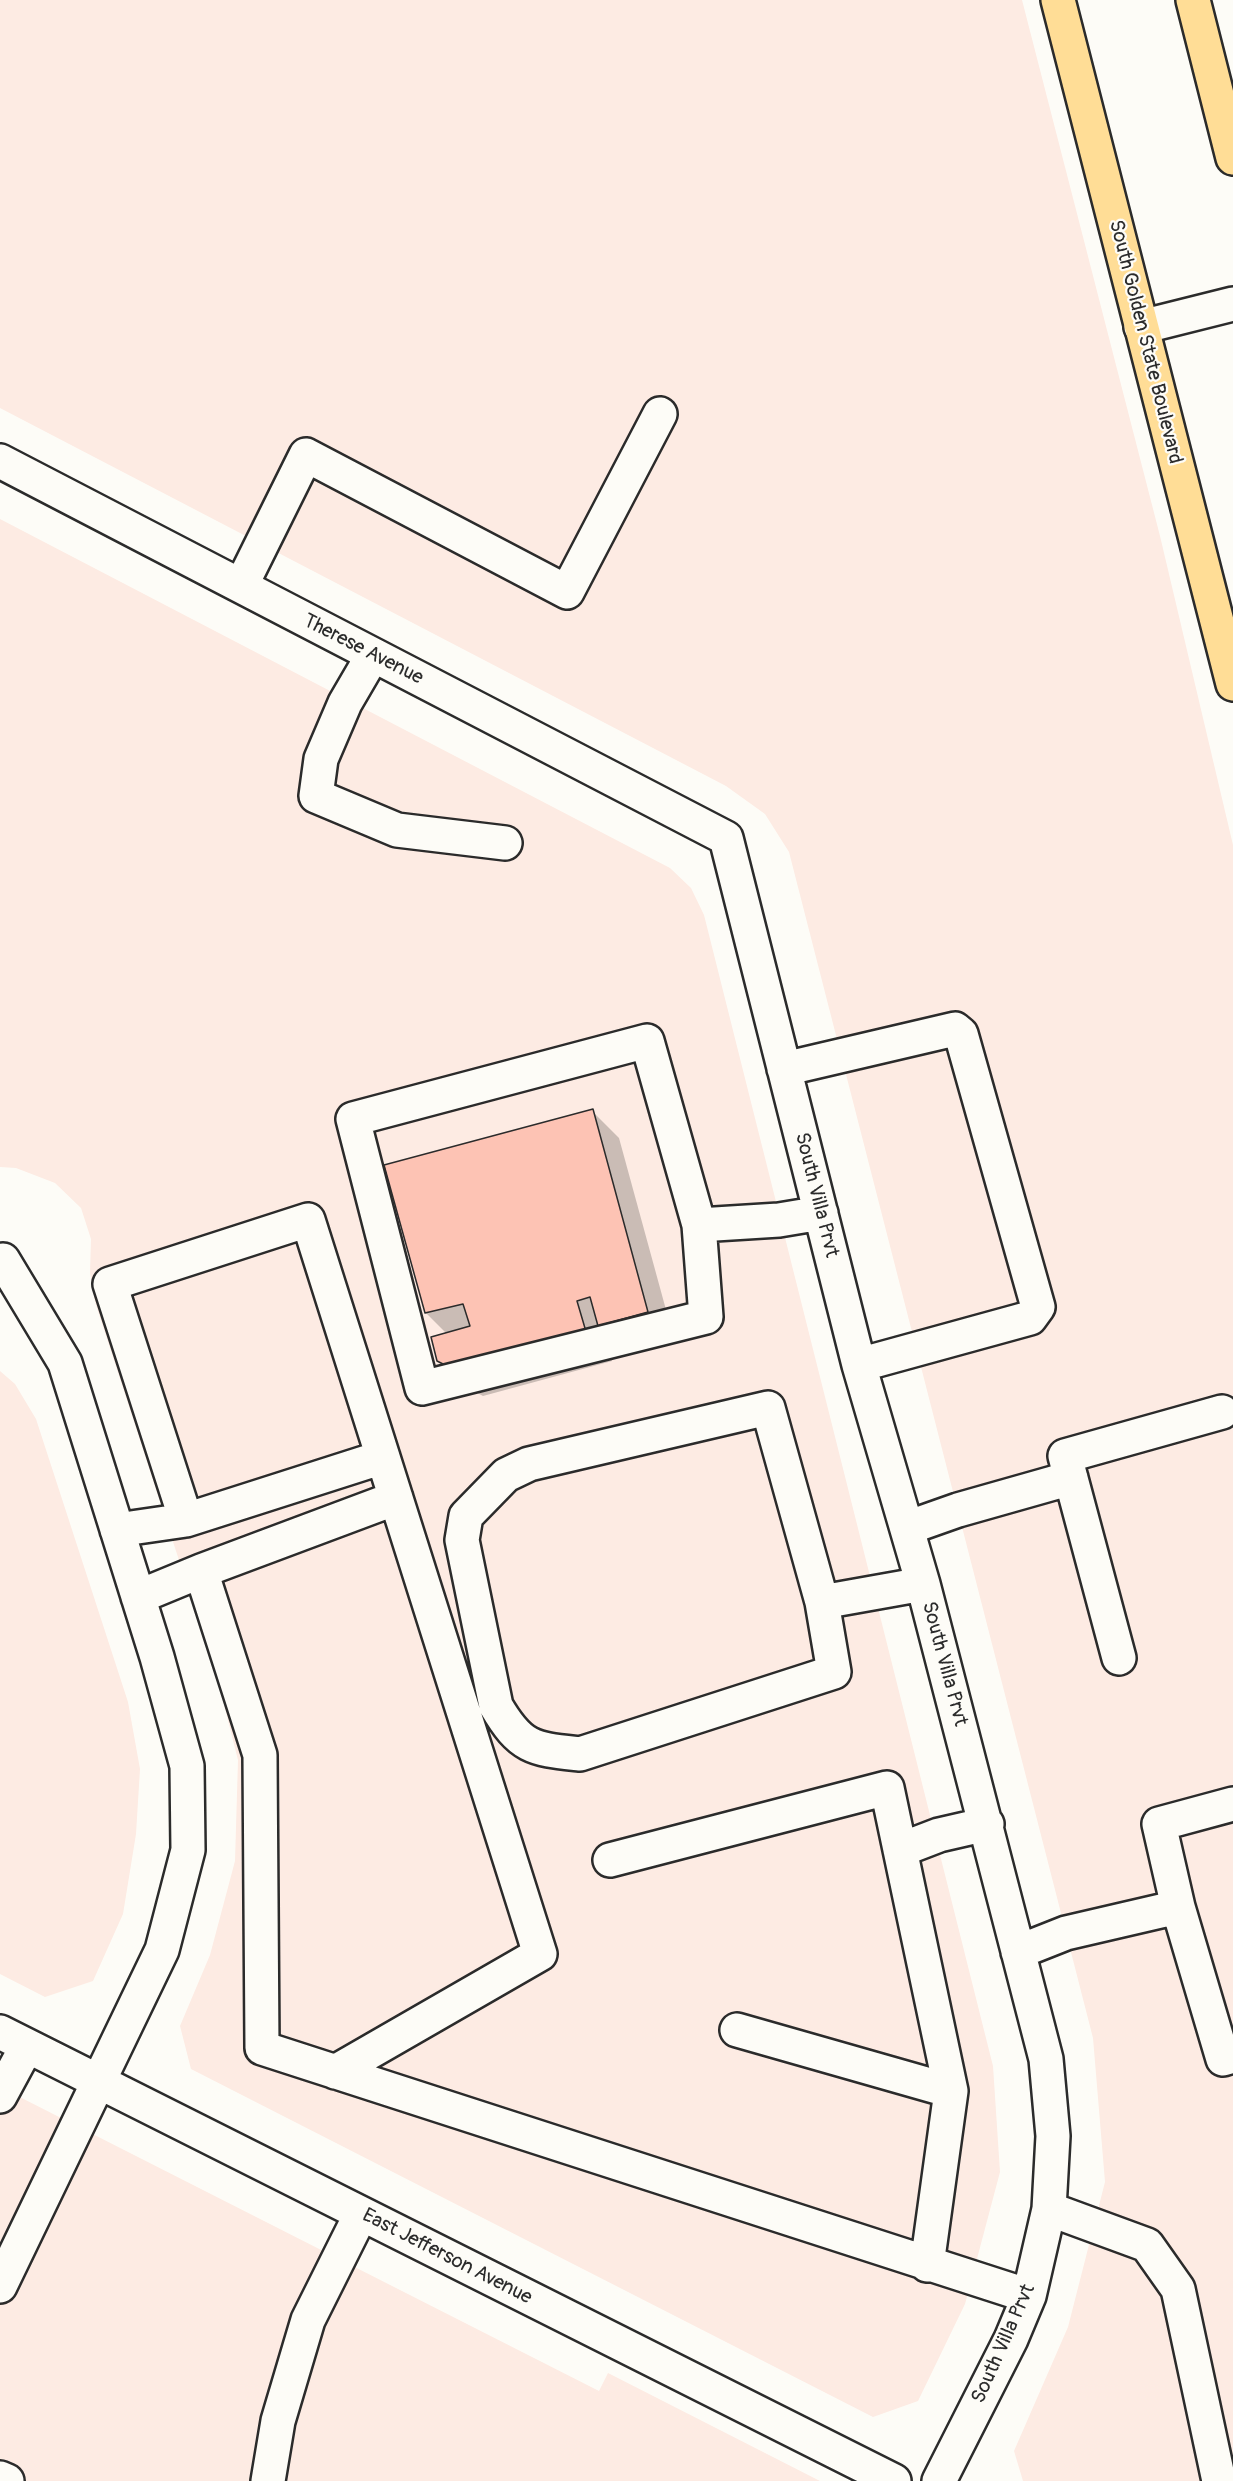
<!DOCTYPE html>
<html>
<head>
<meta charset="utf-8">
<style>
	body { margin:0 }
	canvas { display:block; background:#fdfcf7 }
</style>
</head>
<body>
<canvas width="1233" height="2481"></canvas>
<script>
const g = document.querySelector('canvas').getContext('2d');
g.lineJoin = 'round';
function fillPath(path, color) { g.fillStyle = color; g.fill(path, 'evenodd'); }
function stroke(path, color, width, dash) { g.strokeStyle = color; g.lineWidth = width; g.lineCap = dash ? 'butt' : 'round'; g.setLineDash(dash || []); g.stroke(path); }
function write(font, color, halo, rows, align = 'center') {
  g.font = font + ' Pangolin,sans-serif'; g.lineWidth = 4.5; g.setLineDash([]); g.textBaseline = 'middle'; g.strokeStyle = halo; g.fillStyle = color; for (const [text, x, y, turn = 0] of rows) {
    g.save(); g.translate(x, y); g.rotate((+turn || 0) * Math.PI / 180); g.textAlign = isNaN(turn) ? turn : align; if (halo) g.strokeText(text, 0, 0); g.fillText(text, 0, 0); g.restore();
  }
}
const built = new Path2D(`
	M0,0H1022L1160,536L1233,845V2481H1023L1014,2451L1068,2327L1105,2182L1093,2038L789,852L765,814L726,786L0,408Z
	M0,519L670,868L691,888L704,915L993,2066L1000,2172L965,2304L918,2401L873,2417L191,2069L180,2026L210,1955L235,1861L238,1760L217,1677L95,1302L90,1273L91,1239L81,1208L55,1183L16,1168L0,1167Z
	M0,1371L15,1384L36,1419L128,1702L140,1769L136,1834L123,1914L93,1981L45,1997L0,1974Z
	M0,2087L599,2391L608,2373L820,2481H0Z`);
const shadow = new Path2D(`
	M592,1111L619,1138L674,1339L604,1329L612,1361L483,1396L466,1387L439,1360L447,1334L426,1313L386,1166Z`);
const building = new Path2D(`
	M593,1109L648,1312L598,1326L590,1297L577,1301L587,1335L455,1370L437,1361L431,1337L470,1326L463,1304L425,1313L384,1165Z`);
const minor = new Path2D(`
	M1141,327L1233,304
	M0,461L726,838L859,1365L923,1584L1046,2059L1053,2136L1049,2209L1029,2296L1011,2339L939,2481
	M241,586L306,455L567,592L660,414
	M373,655L345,703L321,759L316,796L397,830L505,843
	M784,1069L955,1029L961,1034L1038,1307L1030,1318L859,1365
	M699,1225L706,1317L422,1388L353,1119L647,1041L699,1225L779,1220L821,1213
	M186,1520L110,1284L308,1220L540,1954L335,2072
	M907,1528L958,1510L1071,1478
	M117,1530L186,1520L383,1457
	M201,1571L260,1755L262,2048L1029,2296
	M138,1597L201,1571L396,1498
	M822,1602L834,1672L580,1754C534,1749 521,1749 496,1706L462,1540L466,1516L506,1475L529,1464L768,1408L822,1602L923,1584
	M1119,1658L1065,1456L1222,1412
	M1233,1804L1159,1824L1178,1907L1223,2059L1233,2056
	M900,1850L939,1835L987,1824
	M610,1860L887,1788L951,2091
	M1018,1952L1066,1933L1178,1907
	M737,2030L951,2091L927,2265
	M0,2032L894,2481
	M0,2096L27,2046
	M1049,2209L1147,2245L1178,2289L1219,2481
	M0,2286L162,1950L188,1850L187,1766L157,1657L65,1363L3,1260
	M0,2478L7,2481
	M268,2481L278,2421L308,2320L361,2214`);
const major = new Path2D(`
	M1058,0L1233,684
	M1193,0L1233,158`);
const streetNames = [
	["South Golden State Boulevard",1145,342,76],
	["Therese Avenue",363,650,27],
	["South Villa Prvt",816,1195,76],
	["South Villa Prvt",944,1664,75],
	["East Jefferson Avenue",447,2257,27],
	["South Villa Prvt",1004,2344,-66]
];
fillPath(built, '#fdebe3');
fillPath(shadow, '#0003');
fillPath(building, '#fdc3b4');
stroke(building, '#2b2b2b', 1.5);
stroke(minor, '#2b2b2b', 38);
stroke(major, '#2b2b2b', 38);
stroke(minor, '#fdfcf7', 33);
stroke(major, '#ffdd96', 33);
write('20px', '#2b2b2b', '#fdfcf7', streetNames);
</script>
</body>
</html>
